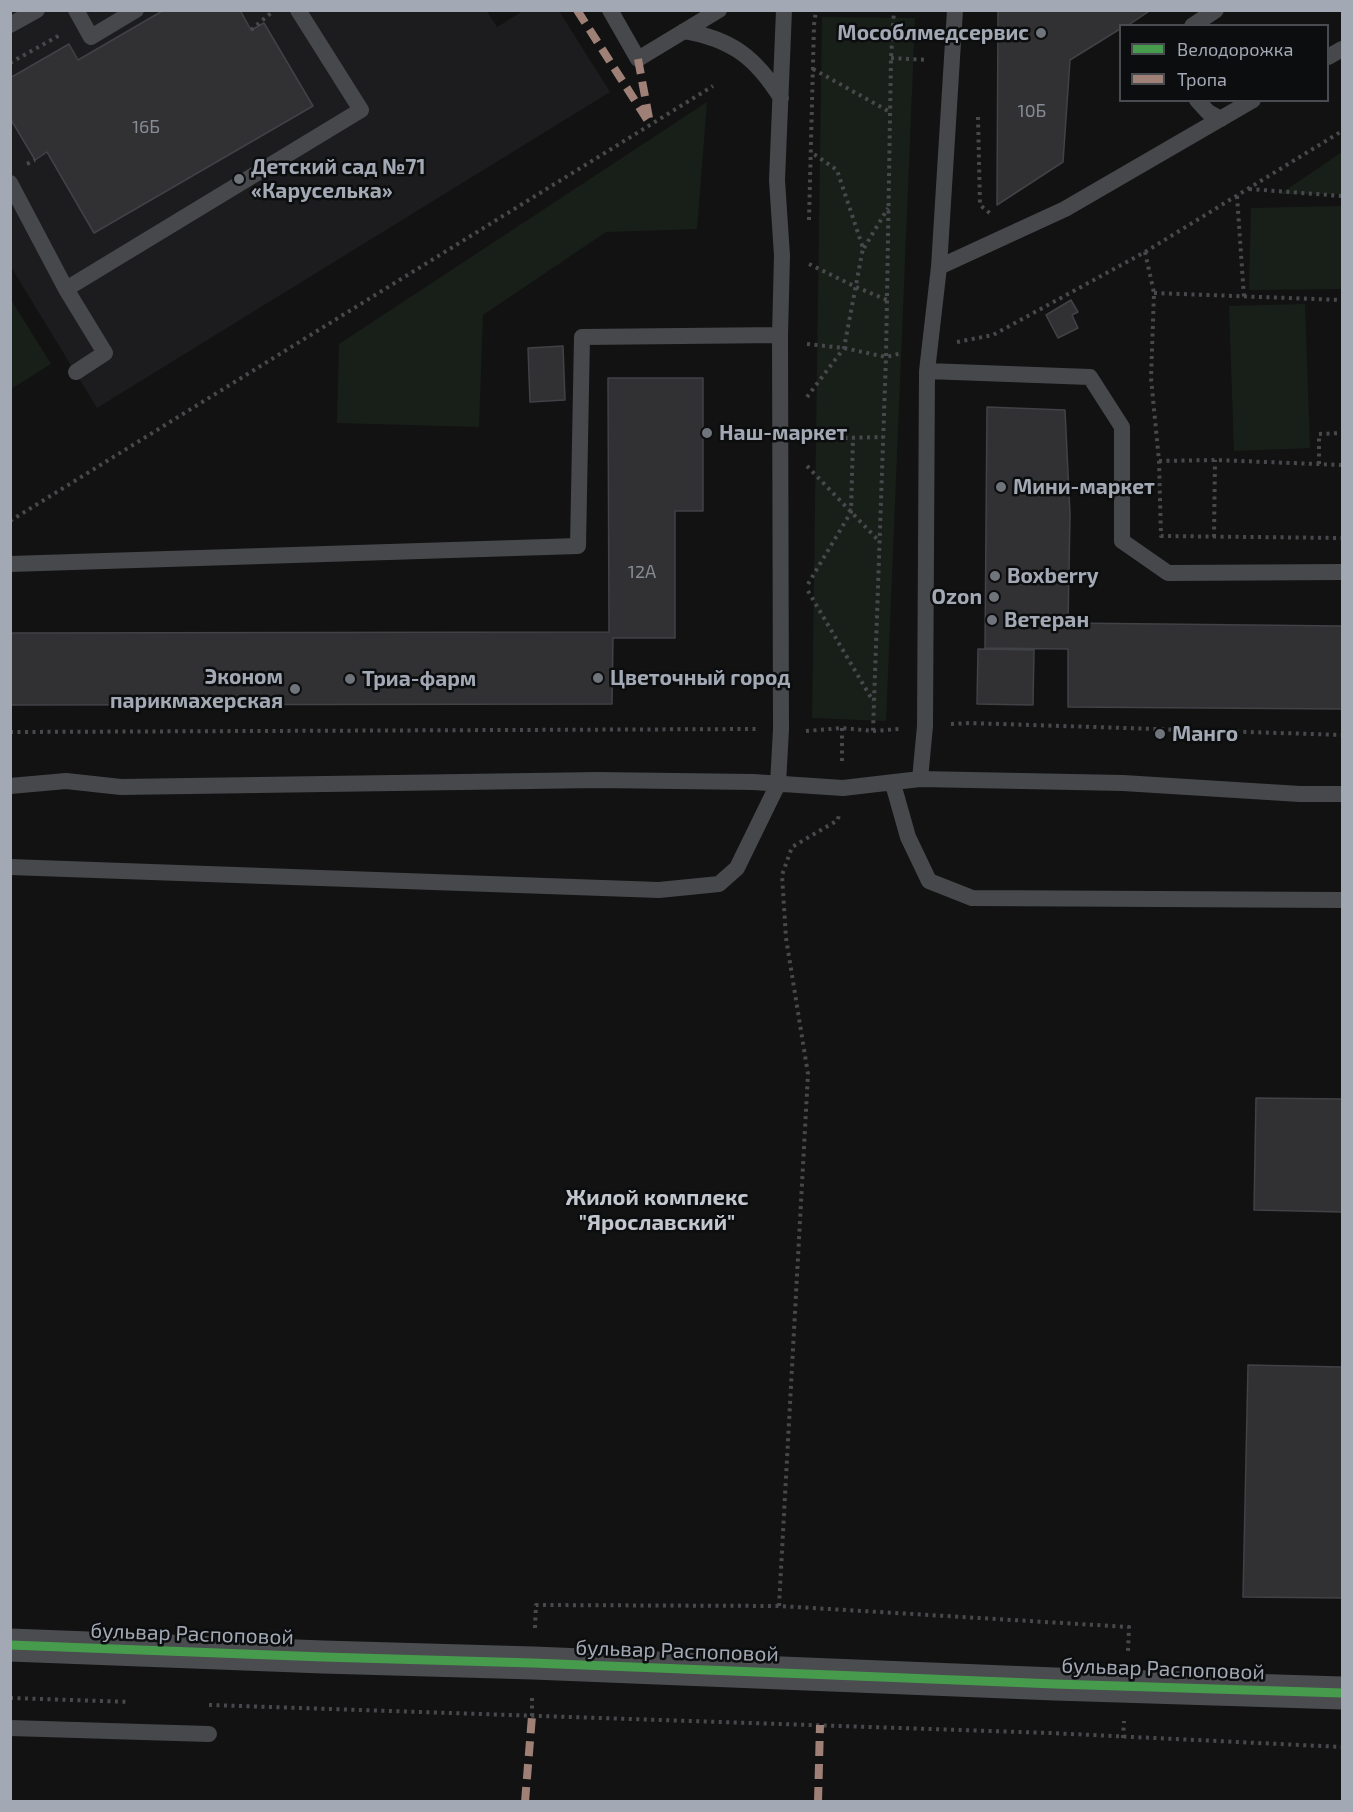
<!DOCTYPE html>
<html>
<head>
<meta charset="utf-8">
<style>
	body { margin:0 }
	#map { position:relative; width:1353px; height:1812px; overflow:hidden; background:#121212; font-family:"Exo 2",sans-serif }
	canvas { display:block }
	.frame { position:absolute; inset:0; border:12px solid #a2a9b4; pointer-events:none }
	.legend { position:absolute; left:1119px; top:24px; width:210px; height:78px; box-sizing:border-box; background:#0c0d0e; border:2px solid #484b50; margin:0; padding:8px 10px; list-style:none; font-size:18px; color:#a2a9b4 }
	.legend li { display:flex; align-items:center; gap:12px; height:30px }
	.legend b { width:30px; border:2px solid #484b50 }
</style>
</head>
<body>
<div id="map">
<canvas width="1353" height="1812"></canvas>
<div class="frame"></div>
<ul class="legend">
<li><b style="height:8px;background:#469c4c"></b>Велодорожка</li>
<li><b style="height:8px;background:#9e8076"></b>Тропа</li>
</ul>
</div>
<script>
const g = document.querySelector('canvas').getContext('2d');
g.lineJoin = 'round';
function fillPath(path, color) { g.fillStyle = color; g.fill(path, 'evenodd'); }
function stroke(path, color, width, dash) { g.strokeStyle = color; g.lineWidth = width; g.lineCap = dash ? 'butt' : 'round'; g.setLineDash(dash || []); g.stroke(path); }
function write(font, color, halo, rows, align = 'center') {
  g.font = font + ' "Exo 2",sans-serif'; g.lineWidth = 5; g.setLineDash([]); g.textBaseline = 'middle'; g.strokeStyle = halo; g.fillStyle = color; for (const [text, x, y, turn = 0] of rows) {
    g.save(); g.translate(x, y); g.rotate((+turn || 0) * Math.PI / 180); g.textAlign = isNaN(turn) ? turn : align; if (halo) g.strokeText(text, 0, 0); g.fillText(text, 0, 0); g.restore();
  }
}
const built = new Path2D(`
	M486,10L497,27L523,11H559L610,92L97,408L11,267V11Z`);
const green = new Path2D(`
	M822,17L915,18L886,721L812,718Z
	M707,102L697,229L606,232L483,315L479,427L337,423L339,344Z
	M1342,152V194H1280Z
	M1342,206V289L1249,290L1251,208Z
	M10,298L51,364L11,389H10Z
	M1305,304L1310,448L1234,451L1229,306Z`);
const building = new Path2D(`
	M164,10H240L251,30L264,23L313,106L94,233L47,152L35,160L10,118V78L69,44L78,60Z
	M998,10H1151L1127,26H1120V29L1070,60L1063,162L997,205Z
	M1071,300L1078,312L1072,315L1078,328L1058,338L1046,315Z
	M563,346L565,400L530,402L528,348Z
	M608,378H703V511H675V638H613L612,704L10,705V633L609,632Z
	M987,407L1065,410L1070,514L1068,623L1342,626V709L1068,707V649L985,648Z
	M978,649L1034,650L1033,705L977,704Z
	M1256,1098L1342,1099V1212L1254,1210Z
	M1248,1365L1342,1367V1598L1243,1597Z`);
const path = new Path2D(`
	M251,30L271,13
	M891,58L928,60
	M10,63L60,35
	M813,69L890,112
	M978,117L980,205L992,215
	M27,164L35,160
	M1249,189L1342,196
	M1237,196L1244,297
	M809,220L814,25L816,10
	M864,248L888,208
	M1145,252L1154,293L1151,378L1159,461L1161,536L1342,538
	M809,264L856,287L887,300
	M1154,293L1342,300
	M957,342L993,335L1145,252L1342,131
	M807,344L844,348L886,357L902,353
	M807,397L844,348L863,248L837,170L811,152
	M807,439L883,437
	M1159,461L1215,460L1342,465
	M1319,464V434L1342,433
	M807,466L878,540
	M10,521L713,86
	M1214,537L1215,460
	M808,584L851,512L853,438
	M808,591L873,701
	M951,724L969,723L1342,735
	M842,728V764
	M806,731L842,728L873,731L886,357L891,58L894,10
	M873,731L899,729
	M10,732L757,729
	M779,1606L808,1074L786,938L782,875L792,847L838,820L839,813
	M535,1628L536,1605L779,1606L1129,1627L1128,1651
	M10,1698L130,1702
	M209,1705L1050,1733L1342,1747
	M532,1716V1698
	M1123,1738L1124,1721`);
const lane = new Path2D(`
	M76,10L91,37L136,10
	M610,10L638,59L719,10
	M955,10L939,267L1065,209L1253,100
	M10,25L37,10
	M1192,26L1216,10
	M684,31C732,39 756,58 781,98
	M1328,57L1342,49
	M1197,100L1208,112L1221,119
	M10,183L66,289L105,353L76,372
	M66,289L361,110L298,10
	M927,371L1090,377L1122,427V541L1168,573L1342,572
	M10,564L578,546L582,337L780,335
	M920,779L925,726L927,371L939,267
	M893,784L908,837L929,881L972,898L1342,900
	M10,786L66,781L121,787L598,780L753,782L843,788L920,779L1123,783L1300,794H1342
	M10,867L659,890L719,884L737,868L778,784L781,729L780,335L782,256L777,180L784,10
	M10,1728L209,1734`);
const secondary = new Path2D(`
	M10,1645L323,1657L533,1663L1055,1684L1342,1693`);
const quiet = new Path2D(`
	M577,10L650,124
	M638,59L649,118
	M525,1802L532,1716
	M818,1802L820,1725`);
const cycleway = new Path2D(`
	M10,1645L323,1657L533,1663L1055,1684L1342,1693`);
const markers = [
	[1041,33,6,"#70747b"],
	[239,179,6,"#70747b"],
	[707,433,6,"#70747b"],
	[1001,487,6,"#70747b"],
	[995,576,6,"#70747b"],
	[994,597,6,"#70747b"],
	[992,620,6,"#70747b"],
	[598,678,6,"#70747b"],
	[350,679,6,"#70747b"],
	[295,689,6,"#70747b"],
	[1160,734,6,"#70747b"]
];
const numberNames = [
	["10Б",1032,111],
	["16Б",146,127],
	["12А",642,572]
];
const poiNames = [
	["Мособлмедсервис",1029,33,"right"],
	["Детский сад №71",251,167],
	["«Каруселька»",251,191],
	["Наш-маркет",719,433],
	["Мини-маркет",1013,487],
	["Boxberry",1007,576],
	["Ozon",982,597,"right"],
	["Ветеран",1004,620],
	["Эконом",283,677,"right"],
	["парикмахерская",283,701,"right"],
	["Цветочный город",610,678],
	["Триа-фарм",362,679],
	["Манго",1172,734]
];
const streetNames = [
	["бульвар Распоповой",192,1634,2],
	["бульвар Распоповой",677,1651,2],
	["бульвар Распоповой",1163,1669,2]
];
const neighbourhoodNames = [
	["Жилой комплекс",657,1198],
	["\"Ярославский\"",657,1223]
];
fillPath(built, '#1c1c1e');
fillPath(green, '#181f19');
fillPath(building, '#313133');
stroke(building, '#404246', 1.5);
stroke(path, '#48494d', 4, [3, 4.5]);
stroke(lane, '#46484b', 16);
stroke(secondary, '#4a4c4f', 33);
stroke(quiet, '#9e8076', 8, [15, 8]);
stroke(cycleway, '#469c4c', 9);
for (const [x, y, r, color] of markers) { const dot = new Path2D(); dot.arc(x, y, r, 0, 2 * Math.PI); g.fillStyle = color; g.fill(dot); stroke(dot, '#0c0d0e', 2); }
write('18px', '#868b94', null, numberNames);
write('bold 21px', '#a2a9b4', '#0c0d0e', poiNames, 'left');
write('21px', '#a2a9b4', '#0c0d0e', streetNames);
write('bold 22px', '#c3c8d0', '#0c0d0e', neighbourhoodNames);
</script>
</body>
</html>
